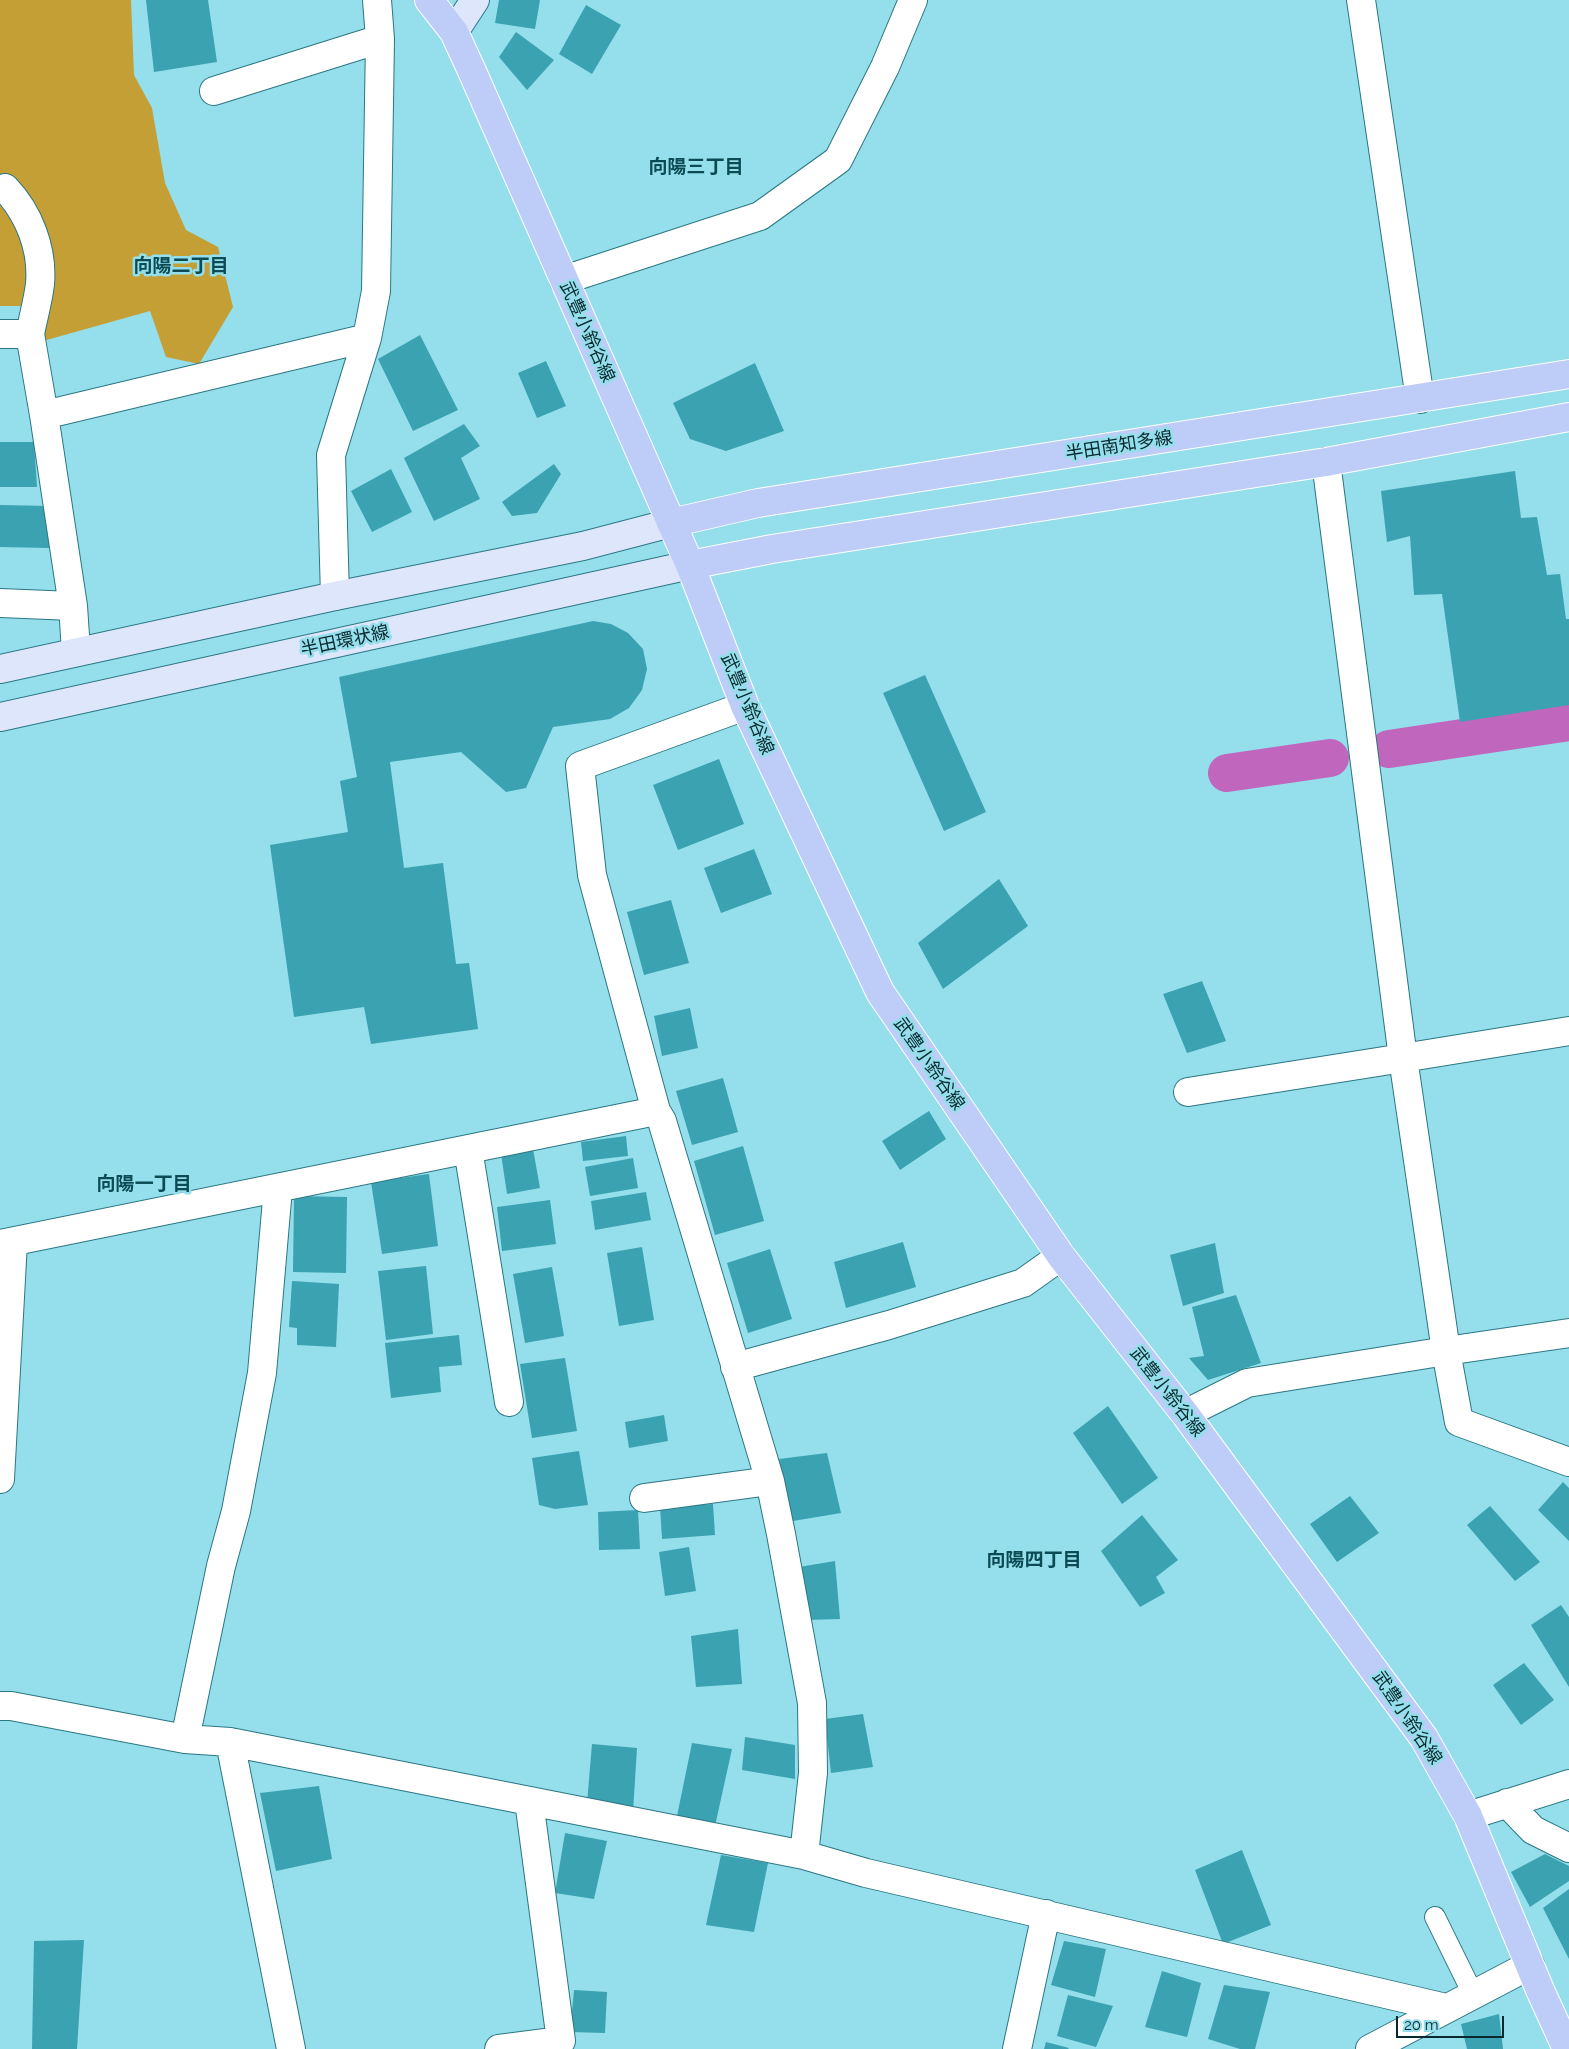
<!DOCTYPE html>
<html>
<head>
<meta charset="utf-8">
<style>
	body { margin:0 }
	#map { position:relative; width:1569px; height:2049px; overflow:hidden; background:#94dfeb; font-family:Raleway,sans-serif }
	canvas { display:block }
	.scale { position:absolute; left:1396px; top:2016px; width:108px; height:22px; box-sizing:border-box; border:2px solid #09292e; border-top:0; padding-left:6px; font-size:15px; line-height:18px; white-space:nowrap; color:#09292e; -webkit-text-stroke:4px #94dfeb; paint-order:stroke }
</style>
</head>
<body>
<div id="map">
<canvas width="1569" height="2049"></canvas>
<div class="scale">20 m</div>
</div>
<script>
const g = document.querySelector('canvas').getContext('2d');
g.lineJoin = 'round';
function fillPath(path, color) { g.fillStyle = color; g.fill(path, 'evenodd'); }
function stroke(path, color, width, dash) { g.strokeStyle = color; g.lineWidth = width; g.lineCap = dash ? 'butt' : 'round'; g.setLineDash(dash || []); g.stroke(path); }
function write(font, color, halo, rows, align = 'center') {
  g.font = font + ' Raleway,"Noto Sans JP",sans-serif'; g.lineWidth = 5; g.setLineDash([]); g.textBaseline = 'middle'; g.strokeStyle = halo; g.fillStyle = color; for (const [text, x, y, turn = 0] of rows) {
    g.save(); g.translate(x, y); g.rotate((+turn || 0) * Math.PI / 180); g.textAlign = isNaN(turn) ? turn : align; if (halo) g.strokeText(text, 0, 0); g.fillText(text, 0, 0); g.restore();
  }
}
const forest = new Path2D(`
	M0,0H131L134,75L152,108L165,183L186,230L218,247L233,307L199,364L166,357L150,311L43,341L26,306H0Z`);
const canal = new Path2D(`
	M1389,749L1569,722
	M1227,773L1330,758`);
const building = new Path2D(`
	M146,0H208L217,62L154,72Z
	M499,0H540L535,29L495,23Z
	M586,5L621,25L592,74L559,54Z
	M516,32L554,60L527,90L499,57Z
	M420,335L458,410L413,431L378,359Z
	M546,361L566,406L537,418L518,373Z
	M755,363L784,431L726,451L690,439L673,403Z
	M464,424L480,446L461,458L480,499L434,521L404,458Z
	M0,442H34L37,487H0Z
	M554,464L561,474L537,513L512,516L502,502Z
	M391,469L412,512L372,532L351,491Z
	M1515,471L1521,518L1537,517L1547,575L1560,574L1566,619H1569V705L1460,722L1442,594L1414,595L1410,536L1387,542L1381,491Z
	M0,505L50,506L49,548L0,547Z
	M593,621L611,624L628,633L643,649L647,669L642,690L629,708L610,719L553,727L526,788L506,792L461,752L390,762L404,868L443,863L456,964L469,963L478,1029L371,1044L364,1007L294,1017L270,845L348,832L340,781L357,777L339,677Z
	M925,675L986,812L944,831L883,693Z
	M719,759L744,824L678,850L653,785Z
	M754,849L772,894L721,913L704,868Z
	M999,879L1028,926L943,989L918,943Z
	M671,900L689,963L644,975L627,912Z
	M1202,981L1226,1041L1187,1053L1163,994Z
	M690,1008L698,1048L662,1056L654,1016Z
	M723,1078L738,1132L692,1145L676,1091Z
	M929,1111L946,1139L900,1170L882,1141Z
	M626,1136L628,1156L583,1161L581,1142Z
	M743,1146L764,1221L715,1235L694,1161Z
	M533,1149L540,1188L507,1194L501,1154Z
	M633,1158L638,1188L590,1196L585,1167Z
	M429,1174L438,1246L382,1254L371,1182Z
	M646,1192L651,1220L595,1230L591,1201Z
	M294,1196L347,1197L346,1273L293,1272Z
	M550,1200L556,1244L502,1251L497,1207Z
	M903,1242L916,1287L846,1308L834,1262Z
	M1215,1243L1224,1293L1183,1306L1170,1255Z
	M642,1247L654,1320L619,1326L607,1253Z
	M770,1249L792,1319L748,1333L727,1263Z
	M426,1266L433,1334L386,1340L378,1271Z
	M552,1267L564,1336L525,1343L513,1274Z
	M292,1281L339,1284L336,1347L297,1345V1328L289,1327Z
	M1236,1295L1261,1363L1208,1380L1189,1358L1204,1356L1192,1307Z
	M459,1335L462,1365L439,1367L441,1392L391,1398L385,1343Z
	M565,1358L577,1431L532,1438L520,1364Z
	M1108,1406L1158,1478L1122,1504L1073,1433Z
	M664,1415L668,1441L629,1448L625,1422Z
	M579,1451L588,1505L555,1509L539,1505L532,1458Z
	M827,1453L841,1513L793,1521L779,1459Z
	M1563,1482L1569,1488V1541L1538,1510Z
	M1350,1496L1379,1533L1337,1562L1310,1524Z
	M713,1504L715,1535L662,1539L660,1507Z
	M1490,1506L1540,1562L1515,1581L1467,1525Z
	M638,1510L640,1549L599,1550L598,1512Z
	M1142,1515L1178,1560L1156,1577L1165,1593L1140,1607L1101,1551Z
	M689,1547L696,1591L665,1596L659,1552Z
	M835,1561L840,1619L806,1620L799,1567Z
	M1561,1605L1569,1617V1687L1531,1625Z
	M738,1629L742,1684L696,1687L691,1636Z
	M1524,1663L1554,1700L1521,1725L1493,1685Z
	M863,1714L873,1767L831,1773L825,1719Z
	M745,1737L795,1745V1779L742,1770Z
	M692,1743L732,1749L715,1826L677,1816Z
	M592,1744L637,1748L633,1812L587,1803Z
	M319,1786L332,1859L276,1871L260,1793Z
	M565,1833L607,1841L594,1899L555,1893Z
	M1242,1850L1271,1925L1223,1944L1195,1870Z
	M1545,1854L1569,1866V1881L1530,1907L1511,1872Z
	M721,1855L768,1863L754,1932L706,1925Z
	M1569,1889V1959L1543,1908Z
	M84,1940L77,2049H32L34,1941Z
	M1064,1941L1106,1949L1095,1997L1051,1985Z
	M1162,1971L1201,1983L1187,2037L1145,2027Z
	M1224,1985L1270,1992L1255,2049H1240L1208,2039Z
	M574,1990L607,1992L605,2033L570,2032Z
	M1068,1995L1113,2006L1096,2047L1057,2036Z
	M1499,2014L1503,2049H1467L1461,2024Z
	M1046,2042L1069,2048L1068,2049H1044Z`);
const lane = new Path2D(`
	M1435,1917L1473,1994`);
const street = new Path2D(`
	M1361,0L1420,399
	M214,91L380,39
	M5,188C29,213 43,249 40,284C38,301 33,318 30,334
	M564,280L760,216L838,160L885,67L913,0
	M0,334H30L44,415
	M1326,462L1403,1058L1569,1031
	M335,596L331,455L367,338
	M0,603L73,606L76,651
	M73,606L44,415L367,338L376,291L380,39L377,0
	M745,706L580,766L592,875L656,1111L662,1121L770,1481L781,1534L812,1703L813,1773L804,1855
	M468,1149L509,1402
	M0,1244L656,1111
	M1569,1333L1446,1351L1459,1422L1569,1462
	M735,1367L889,1325L1023,1283L1061,1256
	M1185,1414L1247,1383L1446,1351L1403,1058L1188,1092
	M0,1479L13,1242
	M644,1498L770,1481
	M0,1706H11L185,1739L230,1742L804,1855L866,1873L1446,2008
	M185,1739L221,1566L236,1511L262,1373L278,1188
	M230,1742L291,2049
	M1507,1803L1533,1830L1569,1848
	M1468,1816L1569,1784
	M499,2049L561,2041L529,1801
	M1017,2049L1046,1914
	M1370,2049L1530,1965`);
const secondary = new Path2D(`
	M454,32L475,0
	M0,669L335,596L583,546L671,523
	M0,717L690,565`);
const primary = new Path2D(`
	M429,0L454,32L471,69L690,565L745,706L880,992L1061,1256L1185,1414L1424,1738L1468,1816L1540,1990L1567,2049
	M671,523L758,503L1569,374
	M690,565L772,549L1326,462L1569,417`);
const streetNames = [
	["武豊小鈴谷線",587,332,66],
	["半田南知多線",1119,446,-9],
	["半田環状線",345,641,-12],
	["武豊小鈴谷線",747,704,67],
	["武豊小鈴谷線",929,1064,55],
	["武豊小鈴谷線",1167,1392,52],
	["武豊小鈴谷線",1407,1718,56]
];
const neighbourhoodNames = [
	["向陽三丁目",696,167],
	["向陽二丁目",181,266],
	["向陽一丁目",144,1184],
	["向陽四丁目",1034,1560]
];
fillPath(forest, '#c49f35');
stroke(canal, '#c166bd', 38);
fillPath(building, '#3aa2b1');
stroke(lane, '#2b7783', 22);
stroke(street, '#2b7783', 30);
stroke(secondary, '#2b7783', 30);
stroke(primary, '#fff', 30);
stroke(lane, '#fff', 20);
stroke(street, '#fff', 28);
stroke(secondary, '#dee6fc', 28);
stroke(primary, '#becdf8', 28);
write('18px', '#09292e', '#94dfeb', streetNames);
write('bold 19px', '#0c4b53', '#94dfeb', neighbourhoodNames);
</script>
</body>
</html>
